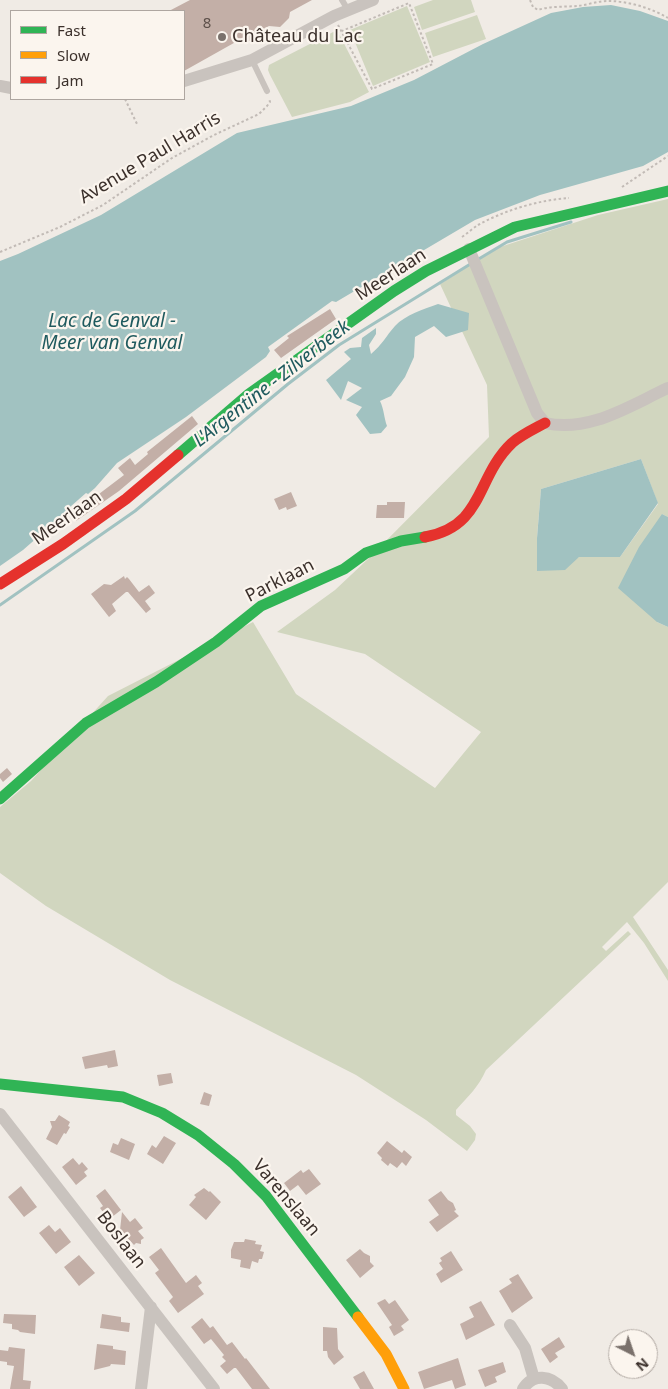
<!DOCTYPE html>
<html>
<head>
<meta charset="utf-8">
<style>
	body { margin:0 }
	#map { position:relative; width:668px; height:1389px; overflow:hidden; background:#f0ebe5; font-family:"Noto Sans",sans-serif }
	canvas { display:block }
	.legend { position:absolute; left:10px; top:10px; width:175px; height:90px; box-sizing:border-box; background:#fbf5ee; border:1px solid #aea6a0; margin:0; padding:6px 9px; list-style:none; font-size:15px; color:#3b302b }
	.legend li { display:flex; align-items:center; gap:10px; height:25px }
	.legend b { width:25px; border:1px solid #aea6a0 }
	.north { position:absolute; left:608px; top:1329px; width:50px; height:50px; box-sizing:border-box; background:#fbf5ee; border:1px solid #aea6a0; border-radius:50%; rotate:139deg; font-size:14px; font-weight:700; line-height:20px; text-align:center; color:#3b302b }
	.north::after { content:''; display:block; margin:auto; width:18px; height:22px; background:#7a716c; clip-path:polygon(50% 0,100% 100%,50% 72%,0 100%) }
</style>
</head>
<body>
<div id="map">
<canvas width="668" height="1389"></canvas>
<ul class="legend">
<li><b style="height:6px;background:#30b455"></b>Fast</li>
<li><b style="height:6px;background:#ff9f0a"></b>Slow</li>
<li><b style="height:6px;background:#e5322d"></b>Jam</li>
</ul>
<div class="north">N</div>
</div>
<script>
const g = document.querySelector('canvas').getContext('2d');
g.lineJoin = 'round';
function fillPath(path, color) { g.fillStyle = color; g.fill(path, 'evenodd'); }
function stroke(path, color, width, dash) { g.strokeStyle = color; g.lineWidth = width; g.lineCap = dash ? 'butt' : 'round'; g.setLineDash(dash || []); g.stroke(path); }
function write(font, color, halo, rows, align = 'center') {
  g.font = font + ' "Noto Sans",sans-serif'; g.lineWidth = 4.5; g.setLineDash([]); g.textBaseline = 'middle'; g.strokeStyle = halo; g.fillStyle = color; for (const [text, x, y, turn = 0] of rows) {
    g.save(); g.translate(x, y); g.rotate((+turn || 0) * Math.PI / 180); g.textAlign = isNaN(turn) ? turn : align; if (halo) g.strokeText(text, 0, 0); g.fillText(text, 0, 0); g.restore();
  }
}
const green = new Path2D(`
	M433,0H471L475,12L422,30L414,7Z
	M407,6L430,62L373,86L350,30Z
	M477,15L486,39L433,57L425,33Z
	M337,30L369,92L350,102L292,117L270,75L268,70L269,65Z
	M668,199V517L662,514L657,622L668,627V882L633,917L668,970V981L644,943L627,922L602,947L606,951L628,931L631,934L486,1070C478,1088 469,1095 456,1110V1115L470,1126L476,1134L475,1140L467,1151L426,1120L356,1075L170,980L46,906L0,873V807L31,781L108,696L253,622L296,694L435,788L481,732L365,654L277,632L335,590L368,559L489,437L487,385L440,284L497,248L598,215ZM641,459L658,504L620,557H579L537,571V537L541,489Z`);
const water = new Path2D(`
	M611,5L640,11L668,21V152L643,166L540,195L475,220L336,302L332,301L268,347L270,351L266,357L186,417L117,463L95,488L88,494L86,493L70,507V509L23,550L0,566V261L18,254L101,215L237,133L351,106L414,80L483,44L551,13L583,7Z
	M438,304L469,313L468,330L446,337L434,326L415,337L414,357L405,377L391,396L380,401C384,409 384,418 387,426L381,433L370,434L356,415L362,407L346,400L362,388L348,381L341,400L326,380L351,359L344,352L350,348L361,347L362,338L376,328V334L369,345L371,354C382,345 386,336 395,326C405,315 424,309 438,304Z
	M641,459L658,503L620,557H579L565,570L537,571V538L541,489Z
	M662,514L668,517V627L657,622L618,588L639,547Z`);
const stream = new Path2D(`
	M477,260L507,242L571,222
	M0,605L135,511L288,384L339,345L472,263`);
const building = new Path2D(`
	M190,0H312L290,12L289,18L280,27L269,26L259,31L261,35L244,44L241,39L184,71V11H169Z
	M330,309L336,319L281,358L274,350L289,338L287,336Z
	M192,416L198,424L119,491L76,521L71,514L93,495L95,497L124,475L118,468L130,458L135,465L148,454L147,452Z
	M291,492L297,506L287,510L286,507L279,510L274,499Z
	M387,502H405L404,518H376L377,505H387Z
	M124,576L125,579L127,577L129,579L139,592L149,585L155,593L145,601L151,609L146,613L128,592H126L112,604L116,611L109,617L91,594L104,584L111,585Z
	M7,768L12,774L3,782L0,778V774Z
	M115,1050L118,1066L108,1068L107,1065L85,1069L82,1057Z
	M171,1073L173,1083L159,1086L157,1075Z
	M204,1092L212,1095L209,1106L200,1104Z
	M59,1115L70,1122L68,1126L70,1127L66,1134L64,1133L57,1145L46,1139L52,1127L50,1121H55Z
	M164,1136L176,1143L163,1164L147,1154L152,1145L156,1148Z
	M121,1138L135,1144L129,1160L110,1152L113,1143L118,1145Z
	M387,1141L402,1153L404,1150L412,1157L406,1166L402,1162L397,1168L390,1163L388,1166L381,1160L382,1158L377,1153Z
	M73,1158L79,1165L82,1162L88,1169L84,1172L87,1176L76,1185L62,1167Z
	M309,1169L321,1184L306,1195L298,1185L290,1191L284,1183L301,1170L303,1173Z
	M21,1186L37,1207L24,1217L8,1197Z
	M204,1188L209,1192L210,1191L221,1202L206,1220L189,1205L196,1197L194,1195Z
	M105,1189L121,1210L112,1217L109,1213L106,1216L100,1208L103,1206L96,1196Z
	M441,1191L448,1200L453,1203L456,1210L454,1211L459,1216L437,1232L429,1222L439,1215L428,1200Z
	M122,1212L130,1222L135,1218L143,1228L138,1231L144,1238L141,1240V1244L136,1243L134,1245L120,1230Z
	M49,1225L55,1232L60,1228L71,1242L56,1254L39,1233Z
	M245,1239L256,1241L255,1244L262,1245L260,1251L264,1252L262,1259H259L258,1263L252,1261L250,1269L240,1267L241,1260L231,1258V1250L234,1242H244Z
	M161,1248L186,1283L196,1275L202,1283L198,1286L204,1294L178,1313L169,1301L173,1297L155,1273L159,1270L149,1257Z
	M360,1249L364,1253L370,1256V1262L374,1266L360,1278L346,1260Z
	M451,1251L463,1270L441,1283L436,1274L443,1269L439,1263L442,1261L440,1258Z
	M79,1255L95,1273L79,1286L64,1267Z
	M518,1274L533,1298L512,1313L499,1291L512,1283L509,1279Z
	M385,1299L389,1304L395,1300L409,1320L401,1326L404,1330L394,1336L389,1327L392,1325L377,1303Z
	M481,1301L495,1325L466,1340L460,1324L474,1317L469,1307Z
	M4,1314L36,1315L35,1334L20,1332L18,1330L12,1329V1324L3,1323Z
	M102,1314L121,1317V1322L130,1323L129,1332L100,1328Z
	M202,1318L210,1328L213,1326L227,1345L232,1342L245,1359L246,1358L270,1389H252L236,1368H234L227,1374L220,1366L226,1361L222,1357L224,1355L211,1339L204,1344L191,1327Z
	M323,1327L337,1328L338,1349L344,1357L334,1365L328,1357L327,1351H323Z
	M559,1337L565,1347L555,1353L558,1357L550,1363L541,1349Z
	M97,1344L113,1346V1349L126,1351L125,1365L111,1364L110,1366L94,1370Z
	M9,1347L25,1349L23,1380L31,1381L30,1389H10L14,1366L7,1365V1362L0,1361V1350L8,1351Z
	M458,1358L466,1385L455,1389L452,1380L424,1389L418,1372Z
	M503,1362L506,1372L495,1377L497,1382L485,1387L478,1370Z
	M364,1371L374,1389H360L353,1377Z`);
const path = new Path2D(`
	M530,0L533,7L538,10C550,6 564,7 577,6C587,5 598,1 608,1C628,1 651,8 668,18
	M338,25L372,89L433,64L409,3L342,31
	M125,99L137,124
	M622,187L668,156
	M462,237C468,233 473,228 478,225C505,210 539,200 569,198
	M0,252L60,227L103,205L172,158L214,135L259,114L267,106L270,102L269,98`);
const lane = new Path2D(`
	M342,0L348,10
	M252,60L267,91`);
const street = new Path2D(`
	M184,81L252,60L334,16L373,0
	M0,86L11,88
	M469,249L537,413L545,423C589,433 629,406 668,388
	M0,1114L214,1389
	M510,1325L525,1348L534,1379
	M141,1389L151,1307
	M523,1389C533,1373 551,1375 562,1389`);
const fast = new Path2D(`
	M178,455L249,394L394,291L426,271L515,227L668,191
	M0,799L86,723L156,682L216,642L261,606L344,569L366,553L401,541L425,537
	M0,1084L123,1097L162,1113L198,1135L234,1164L266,1196L358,1317`);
const slow = new Path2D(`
	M358,1317L386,1354L404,1389`);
const jam = new Path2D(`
	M425,537C485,526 475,478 512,443C521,435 534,429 545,423
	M0,584L63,544L126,499L178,455`);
const markers = [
	[222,37,5,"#7a716c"]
];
const numberNames = [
	["8",207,24]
];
const poiNames = [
	["Château du Lac",232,37]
];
const streetNames = [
	["Avenue Paul Harris",150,158,-31],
	["Meerlaan",391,275,-33],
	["Meerlaan",67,518,-35],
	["Parklaan",280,581,-27],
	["Varenslaan",286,1198,50],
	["Boslaan",121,1240,52]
];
const waterNames = [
	["Lac de Genval -",112,322],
	["Meer van Genval",112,344],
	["L'Argentine - Zilverbeek",272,384,-38]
];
fillPath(green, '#d1d6bf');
fillPath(water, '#a1c2c1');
stroke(stream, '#a1c2c1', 3);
fillPath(building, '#c3afa7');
stroke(path, '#c2bbb6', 2, [2.5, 2.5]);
stroke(lane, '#c9c3be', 6);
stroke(street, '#c9c3be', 12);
stroke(fast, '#30b455', 11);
stroke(slow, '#ff9f0a', 11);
stroke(jam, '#e5322d', 11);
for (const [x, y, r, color] of markers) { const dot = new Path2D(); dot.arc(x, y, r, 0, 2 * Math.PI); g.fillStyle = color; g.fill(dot); stroke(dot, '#fbf5ee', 2); }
write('15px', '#5d504a', null, numberNames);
write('18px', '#3b302b', '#fbf5ee', poiNames, 'left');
write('18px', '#3b302b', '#fbf5ee', streetNames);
write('italic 19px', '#1f5a5e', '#fbf5ee', waterNames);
</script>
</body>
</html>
